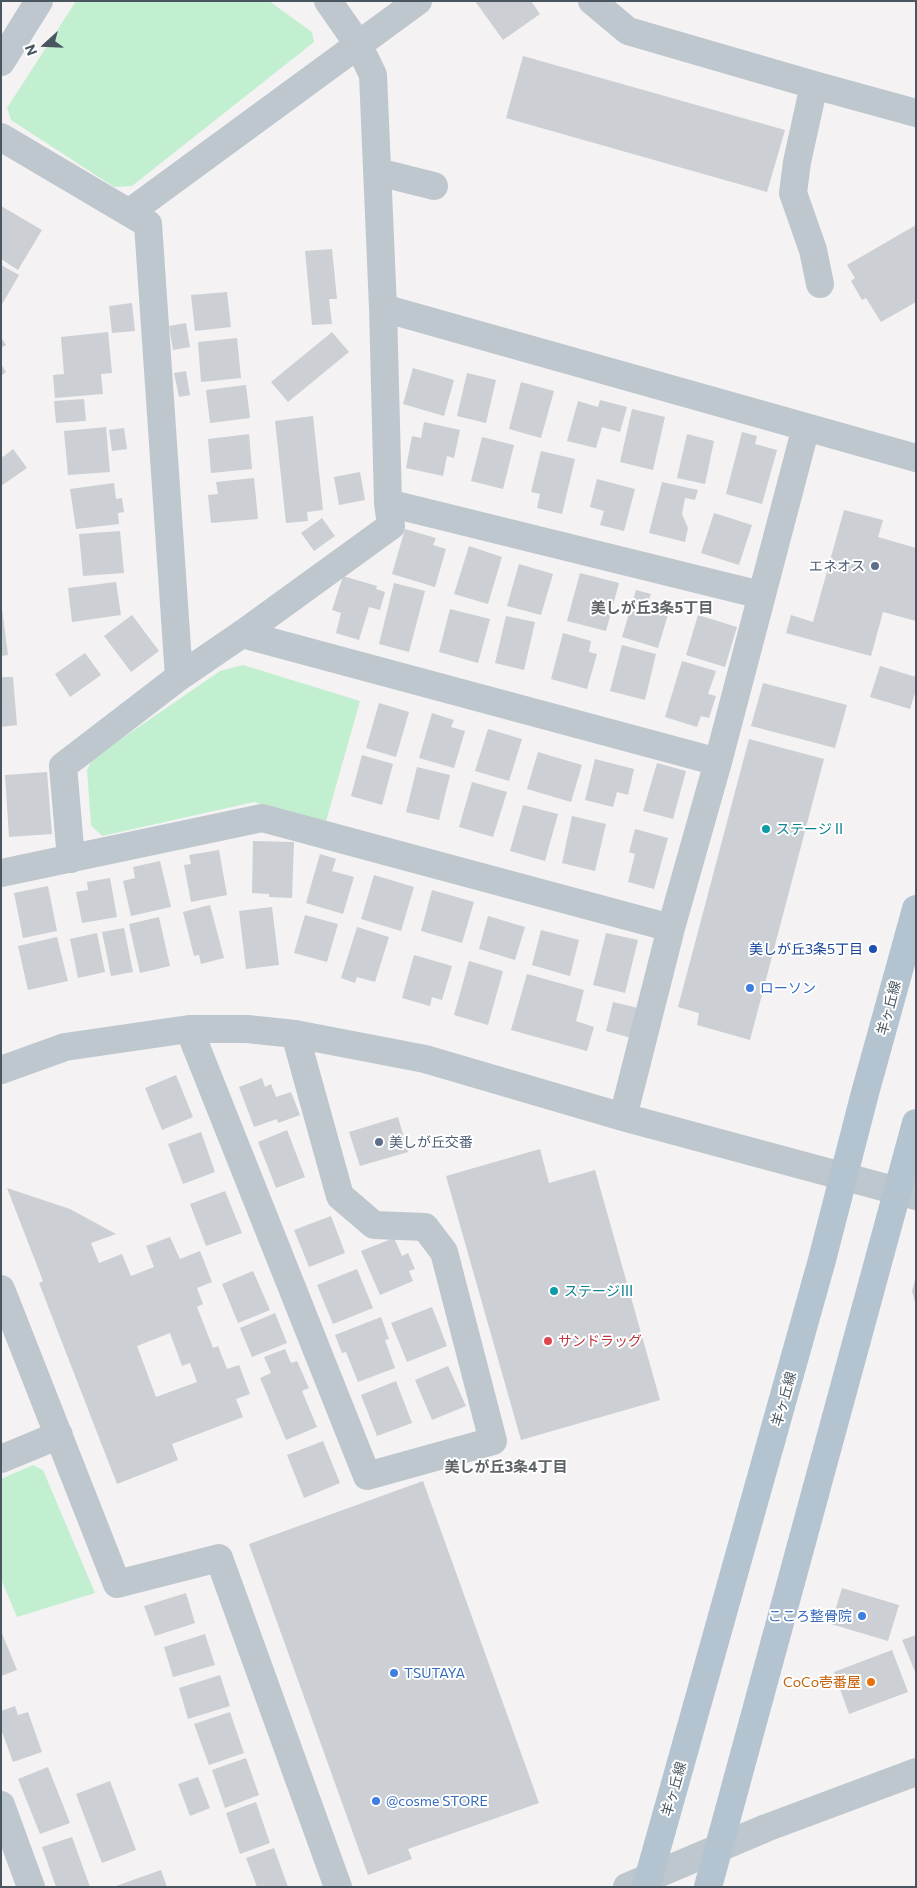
<!DOCTYPE html>
<html>
<head>
<meta charset="utf-8">
<style>
	body { margin:0 }
	#map { position:relative; width:917px; height:1888px; overflow:hidden; background:#f4f2f2; font-family:Commissioner,sans-serif }
	canvas { display:block }
	.frame { position:absolute; inset:0; border:2px solid #4a565f; pointer-events:none }
	.north { position:absolute; left:20px; top:20px; width:50px; height:50px; -webkit-text-stroke:4px #fff; paint-order:stroke; rotate:250deg; font-size:14px; font-weight:700; line-height:20px; text-align:center; color:#4a565f }
	.north::after { content:''; display:block; margin:auto; width:18px; height:22px; background:#4a565f; clip-path:polygon(50% 0,100% 100%,50% 72%,0 100%) }
</style>
</head>
<body>
<div id="map">
<canvas width="917" height="1888"></canvas>
<div class="frame"></div>
<div class="north">N</div>
</div>
<script>
const g = document.querySelector('canvas').getContext('2d');
g.lineJoin = 'round';
function fillPath(path, color) { g.fillStyle = color; g.fill(path, 'evenodd'); }
function stroke(path, color, width, dash) { g.strokeStyle = color; g.lineWidth = width; g.lineCap = dash ? 'butt' : 'round'; g.setLineDash(dash || []); g.stroke(path); }
function write(font, color, halo, rows, align = 'center') {
  g.font = font + ' Commissioner,"Noto Sans JP",sans-serif'; g.lineWidth = 4; g.setLineDash([]); g.textBaseline = 'middle'; g.strokeStyle = halo; g.fillStyle = color; for (const [text, x, y, turn = 0] of rows) {
    g.save(); g.translate(x, y); g.rotate((+turn || 0) * Math.PI / 180); g.textAlign = isNaN(turn) ? turn : align; if (halo) g.strokeText(text, 0, 0); g.fillText(text, 0, 0); g.restore();
  }
}
const green = new Path2D(`
	M76,1H269L312,32L314,42L132,186L114,187L11,120L7,108Z
	M243,665L360,701L325,825L254,802L102,836L91,825L87,770L92,759L220,671Z
	M33,1465L43,1470L95,1593L17,1617L1,1579V1479Z`);
const building = new Path2D(`
	M475,1H531L540,14L503,40Z
	M523,56L785,130L767,192L506,118Z
	M1,206L42,230L18,270L1,259Z
	M916,225V302L881,322L866,298L862,300L851,281L855,278L847,265Z
	M332,249L337,299H329L332,324L312,325L305,251Z
	M1,265L19,275L1,306Z
	M227,292L231,327L195,331L191,295Z
	M132,303L135,331L112,333L109,306Z
	M186,323L190,347L173,350L169,326Z
	M108,332L112,373L101,374L103,394L55,398L53,375L64,374L61,337Z
	M332,332L349,352L288,402L271,382Z
	M1,337L6,345L1,348Z
	M237,338L241,378L201,382L198,342Z
	M1,364L6,372L1,376Z
	M413,368L454,380L444,416L403,404Z
	M186,371L190,395L179,397L174,373Z
	M467,373L496,380L486,423L457,416Z
	M521,382L554,391L541,438L509,429Z
	M246,385L250,418L210,423L206,390Z
	M84,399L86,421L56,423L54,401Z
	M600,400L627,407L620,432L602,427L596,448L567,441L578,401L598,407Z
	M632,409L665,417L653,470L620,462Z
	M313,416L323,510L307,512L308,521L286,523L275,421Z
	M424,422L460,430L454,458L447,456L443,476L406,468L412,436L421,438Z
	M106,427L110,472L68,475L64,431Z
	M124,428L127,449L112,451L109,430Z
	M742,432L757,436L755,444L777,450L762,504L726,494Z
	M249,434L252,469L211,473L208,439Z
	M687,434L714,441L705,484L677,478Z
	M482,437L514,445L503,489L471,481Z
	M13,449L27,468L1,486V455L3,457Z
	M541,451L575,459L562,514L537,508L540,494L531,492Z
	M360,472L365,500L339,505L334,477Z
	M254,478L258,519L211,523L208,495L218,494L216,482Z
	M597,479L635,489L624,531L600,525L604,511L590,507Z
	M662,482L698,490L695,500L685,498L682,514L688,528L685,542L649,533Z
	M114,483L116,499L122,498L124,512L118,513L119,524L76,529L70,489Z
	M844,510L883,520L878,537L916,548V621L883,612L871,656L786,633L791,615L813,622Z
	M714,513L752,525L739,565L701,553Z
	M322,518L335,536L314,551L301,533Z
	M405,529L436,538L433,545L446,549L435,587L392,574Z
	M120,531L124,573L83,576L79,534Z
	M469,546L502,557L488,604L454,594Z
	M519,564L553,574L541,615L507,606Z
	M580,573L619,583L606,631L567,621Z
	M343,576L377,586L376,589L385,592L380,610L369,607L359,640L336,633L341,613L332,610Z
	M116,582L121,615L72,622L68,588Z
	M394,583L425,591L409,652L379,644Z
	M636,590L651,594L647,604L669,611L658,648L622,637Z
	M1,601L8,655L1,656Z
	M450,609L490,619L478,663L439,652Z
	M132,615L159,651L131,672L104,636Z
	M698,615L737,627L725,667L686,655Z
	M506,616L535,622L524,670L495,663Z
	M563,633L591,641L589,652L597,654L587,689L551,679Z
	M622,645L656,654L645,700L610,691Z
	M85,653L101,675L70,697L55,674Z
	M682,661L716,671L708,694L716,696L709,718L701,716L697,727L665,717Z
	M880,666L916,677V690L910,709L870,697Z
	M1,677H13L17,725L1,727Z
	M763,683L847,705L835,748L751,726Z
	M379,703L409,712L396,757L366,748Z
	M432,713L454,720L451,727L465,731L454,768L419,758Z
	M488,729L522,739L509,781L475,771Z
	M749,739L824,759L750,1040L697,1025L699,1013L678,1007Z
	M538,752L582,765L571,802L527,789Z
	M362,755L393,764L382,805L351,796Z
	M595,759L634,769L628,795L617,792L613,807L585,800Z
	M657,763L686,771L673,819L643,811Z
	M417,767L450,775L439,820L406,812Z
	M47,772L52,834L9,837L5,775Z
	M472,782L507,792L493,837L459,827Z
	M523,805L558,814L545,861L510,851Z
	M572,816L606,824L595,871L562,863Z
	M635,829L668,838L654,889L628,882L635,854L629,852Z
	M253,841L294,842L292,898L269,897V894L252,893Z
	M219,850L227,895L191,902L184,865L191,864L189,855Z
	M320,854L336,859L332,871L354,877L343,914L306,903Z
	M160,861L171,907L131,916L123,881L135,878L133,867Z
	M374,875L414,887L401,931L361,919Z
	M110,878L117,917L82,923L76,892L88,890L87,882Z
	M48,886L57,931L23,938L14,893Z
	M432,890L474,902L462,943L421,931Z
	M210,905L224,958L201,964L199,955L194,956L183,912Z
	M272,907L279,965L246,969L239,911Z
	M305,915L338,924L327,962L294,953Z
	M488,916L525,927L515,960L479,949Z
	M159,917L170,966L140,973L129,924Z
	M357,927L389,937L375,982L357,977L355,983L341,978Z
	M124,928L133,972L111,976L102,932Z
	M541,930L579,940L570,976L532,965Z
	M97,933L105,972L78,978L70,939Z
	M606,933L638,940L625,993L593,985Z
	M57,937L68,981L28,990L18,946Z
	M414,955L452,966L442,1000L432,997L430,1006L402,998Z
	M469,961L503,971L488,1025L454,1015Z
	M527,974L584,990L576,1021L594,1027L587,1051L511,1030Z
	M613,1002L638,1008L631,1038L606,1031Z
	M176,1075L193,1117L162,1130L145,1088Z
	M262,1078L265,1087L271,1084L276,1097L291,1092L300,1115L278,1123L277,1119L254,1127L239,1087Z
	M398,1117L408,1152L360,1166L349,1132Z
	M287,1130L305,1177L276,1188L258,1142Z
	M201,1132L215,1172L183,1184L168,1144Z
	M540,1149L549,1183L595,1170L660,1400L521,1440L446,1176Z
	M7,1188L70,1209L116,1234L91,1243L99,1263L122,1254L131,1276L154,1267L146,1246L170,1237L180,1259L200,1251L212,1282L197,1288L203,1304L197,1307L213,1348L218,1346L227,1369L239,1365L250,1394L236,1399L243,1417L172,1444L178,1460L117,1484L39,1283L43,1281ZM170,1333L182,1366L190,1363L197,1382L156,1397L137,1346Z
	M225,1191L242,1233L206,1246L190,1204Z
	M331,1216L345,1253L309,1267L294,1230Z
	M394,1238L402,1256L408,1253L415,1269L409,1271L413,1281L380,1295L361,1251Z
	M357,1269L373,1308L333,1324L317,1285Z
	M253,1271L270,1310L238,1323L222,1284Z
	M915,1280H916L915,1302L912,1291Z
	M432,1307L447,1346L407,1362L391,1323Z
	M275,1313L287,1343L252,1357L240,1328Z
	M381,1317L389,1339L385,1340L395,1368L358,1382L346,1352L342,1353L335,1335Z
	M285,1349L291,1363L297,1361L309,1388L302,1391L317,1427L286,1440L260,1378L271,1373L264,1357Z
	M448,1366L466,1406L432,1420L415,1380Z
	M396,1381L412,1423L377,1436L361,1395Z
	M323,1441L340,1483L304,1498L287,1455Z
	M423,1481L539,1803L408,1849L412,1859L368,1875L249,1544Z
	M842,1588L899,1605L888,1641L831,1624Z
	M186,1593L195,1623L155,1636L144,1606Z
	M1,1631L17,1670L1,1676Z
	M205,1634L215,1665L173,1677L164,1647Z
	M916,1635V1674L902,1640Z
	M892,1650L908,1692L849,1714L834,1672Z
	M220,1675L230,1706L188,1719L179,1688Z
	M15,1706L18,1715L28,1712L42,1752L13,1762L1,1729V1711Z
	M230,1712L244,1753L209,1765L194,1724Z
	M246,1758L259,1795L225,1808L212,1770Z
	M48,1767L70,1823L40,1834L18,1779Z
	M198,1777L210,1808L190,1816L178,1784Z
	M110,1781L136,1850L102,1863L76,1794Z
	M256,1802L270,1843L240,1854L226,1813Z
	M72,1837L90,1887H56L42,1847Z
	M274,1848L288,1887H257L246,1858Z
	M161,1870L167,1887H116V1886Z`);
const minor = new Path2D(`
	M328,1L358,44L373,75L383,308L916,458
	M592,1L628,31L814,85L797,162L793,193L813,250L820,284
	M1,62L39,1
	M814,85L916,113
	M1,137L148,224L179,677
	M378,172L434,186
	M130,212L418,1
	M388,503L761,595
	M242,634L718,762
	M71,859L63,766L179,677L242,634L391,526L388,503L383,308
	M1,873L262,818L671,928
	M189,1029L367,1476L493,1441L444,1252L425,1227L374,1225L340,1196L295,1034
	M1,1070L65,1047L189,1029H247L295,1034L425,1059L623,1117L916,1196
	M623,1117L671,928L718,762L806,427
	M1,1289L117,1584L219,1558L338,1887
	M1,1459L59,1435
	M1,1805L31,1887
	M627,1887L766,1828L916,1772`);
const major = new Path2D(`
	M646,1887L822,1260L865,1093L916,909
	M708,1887L916,1123`);
const markers = [
	[875,566,5,"#5c6f8a"],
	[766,829,5,"#0f9aa8"],
	[873,949,5,"#1a4fb4"],
	[750,988,5,"#3f7fe0"],
	[379,1142,5,"#5c6f8a"],
	[554,1291,5,"#0f9aa8"],
	[548,1341,5,"#e0444e"],
	[862,1616,5,"#3f7fe0"],
	[394,1673,5,"#3f7fe0"],
	[871,1682,5,"#e8710a"],
	[376,1801,5,"#3f7fe0"]
];
const serviceNames = [
	["エネオス",865,566],
	["美しが丘交番",389,1142,"left"]
];
const cultureNames = [
	["ステージⅡ",776,829],
	["ステージⅢ",564,1291]
];
const transitNames = [
	["美しが丘3条5丁目",863,949]
];
const shopNames = [
	["ローソン",760,988],
	["こころ整骨院",852,1616,"right"],
	["TSUTAYA",404,1673],
	["@cosme STORE",386,1801]
];
const streetNames = [
	["羊ヶ丘線",889,1008,-75],
	["羊ヶ丘線",784,1399,-74],
	["羊ヶ丘線",674,1789,-74]
];
const healthNames = [
	["サンドラッグ",558,1341]
];
const foodNames = [
	["CoCo壱番屋",861,1682]
];
const neighbourhoodNames = [
	["美しが丘3条5丁目",652,608],
	["美しが丘3条4丁目",506,1467]
];
fillPath(green, '#c3efd1');
fillPath(building, '#cccfd4');
stroke(minor, '#bec7ce', 28);
stroke(major, '#b3c3cf', 28);
for (const [x, y, r, color] of markers) { const dot = new Path2D(); dot.arc(x, y, r, 0, 2 * Math.PI); g.fillStyle = color; g.fill(dot); stroke(dot, '#fff', 2); }
write('14px', '#4e5e75', '#fff', serviceNames, 'right');
write('14px', '#0d838f', '#fff', cultureNames, 'left');
write('14px', '#164399', '#fff', transitNames, 'right');
write('14px', '#366cbe', '#fff', shopNames, 'left');
write('14px', '#4a565f', '#fff', streetNames);
write('14px', '#be3a42', '#fff', healthNames, 'left');
write('14px', '#c56008', '#fff', foodNames, 'right');
write('bold 15px', '#5e6367', '#fff', neighbourhoodNames);
</script>
</body>
</html>
